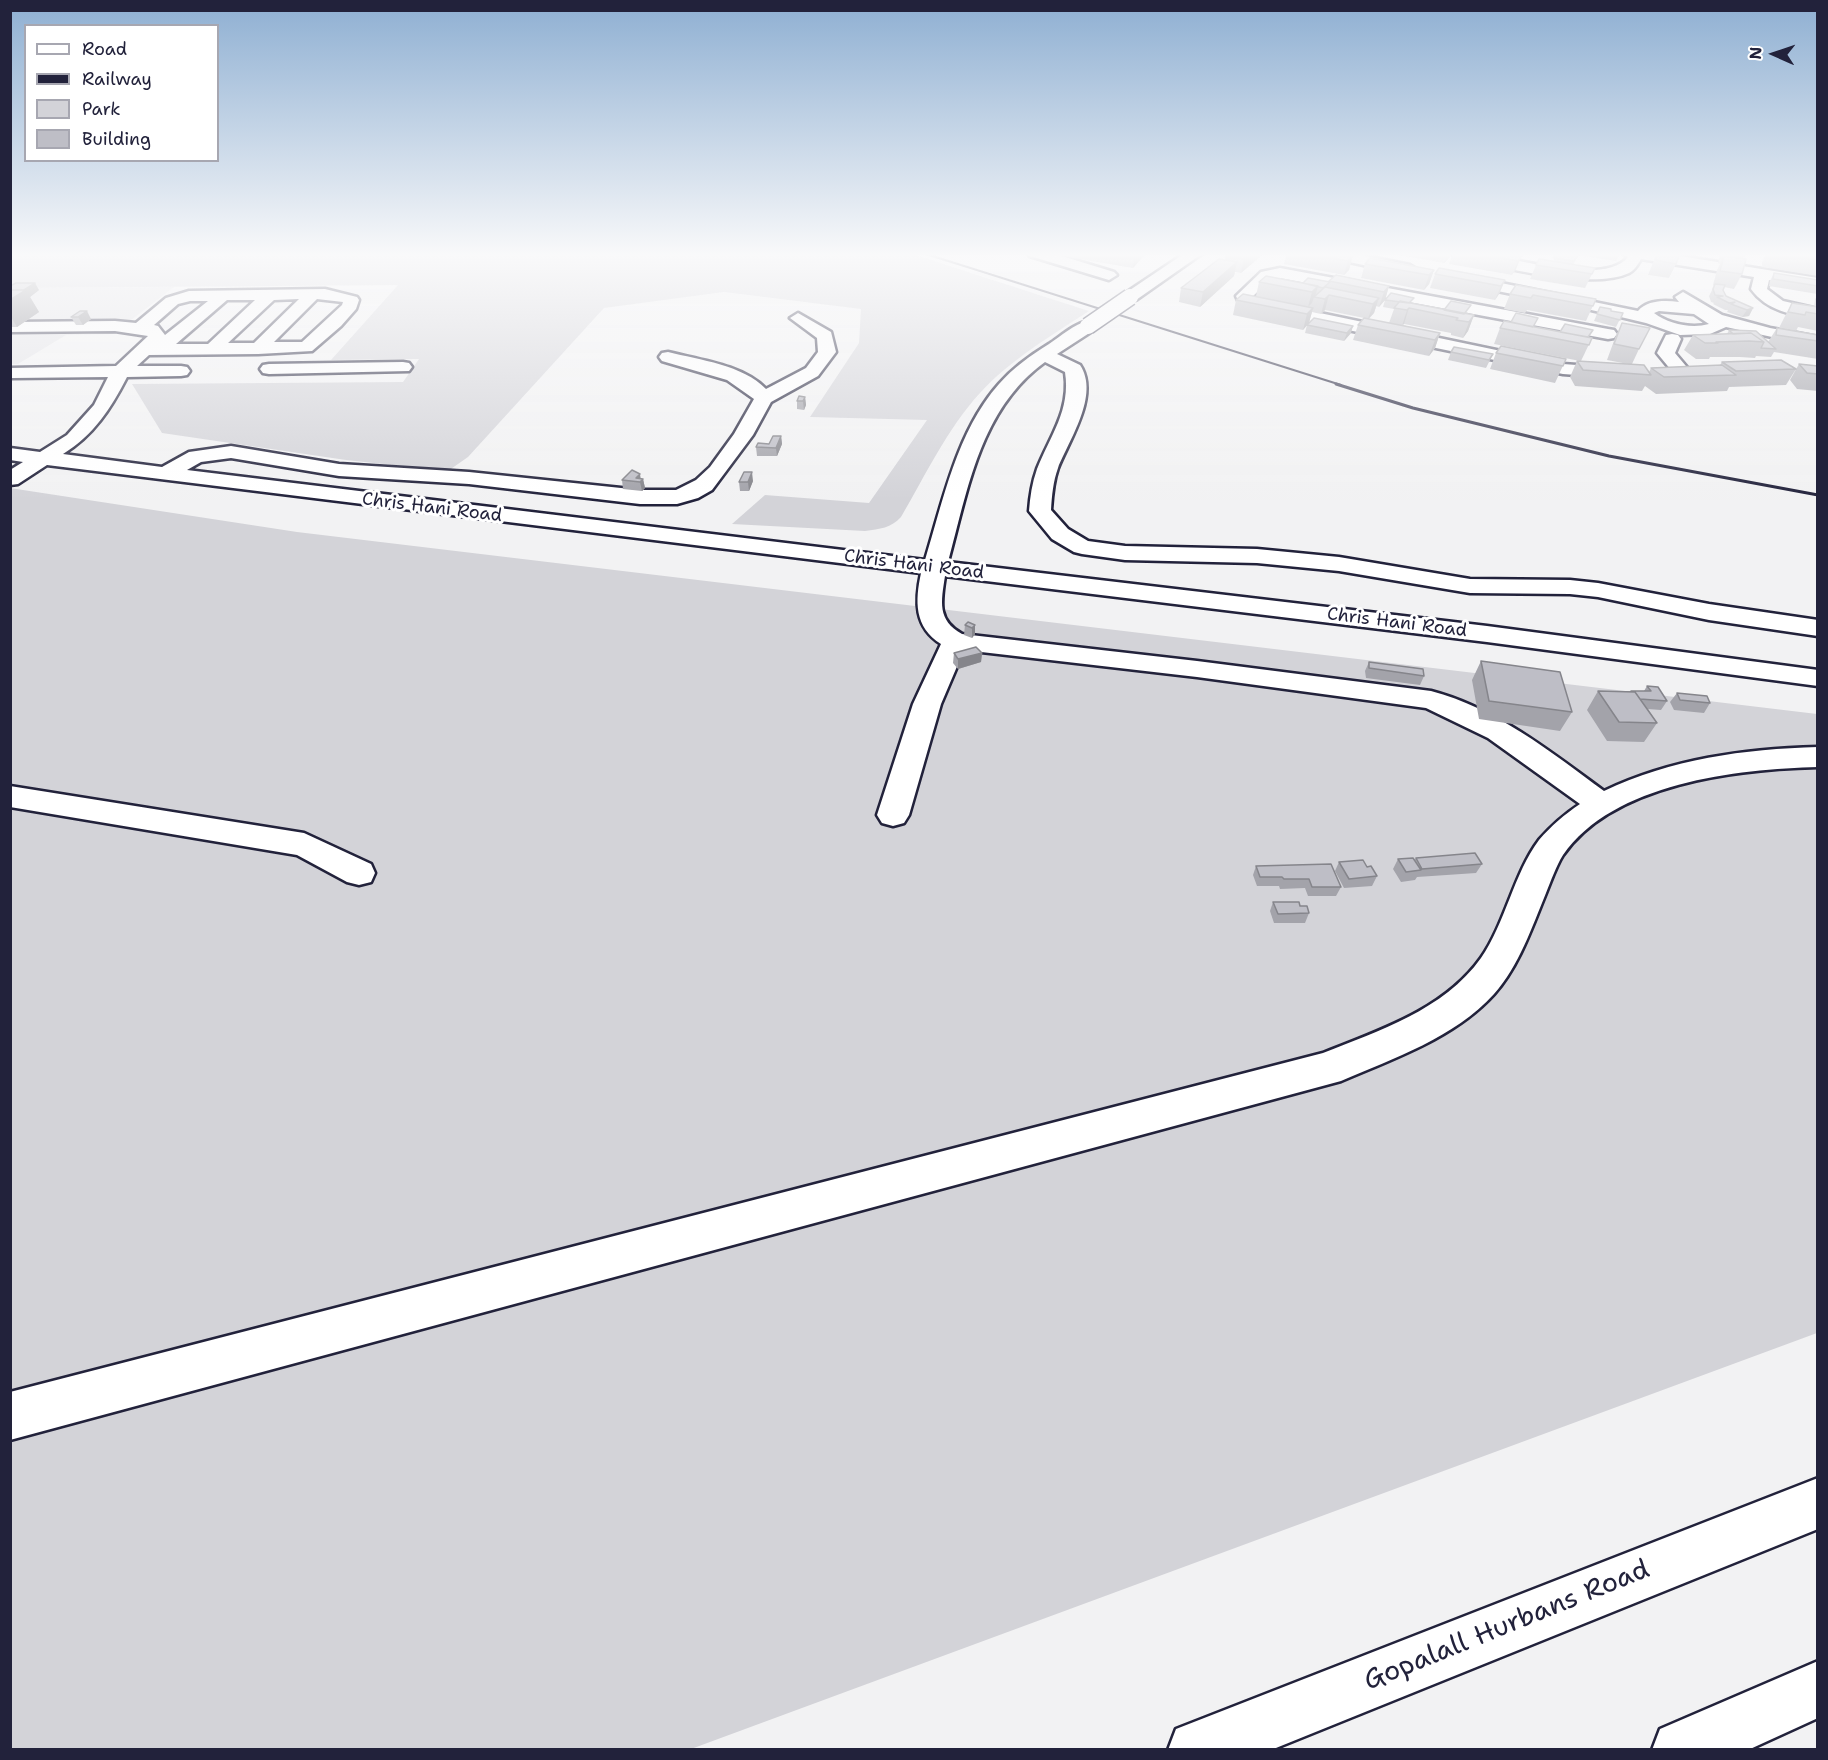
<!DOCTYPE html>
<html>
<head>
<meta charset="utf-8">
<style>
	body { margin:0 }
	#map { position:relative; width:1828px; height:1760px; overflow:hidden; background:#f2f2f3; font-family:"Shantell Sans",sans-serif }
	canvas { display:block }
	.frame { position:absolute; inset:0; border:12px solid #22223b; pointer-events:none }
	.legend { position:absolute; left:24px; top:24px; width:195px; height:138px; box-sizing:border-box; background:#fff; border:2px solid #a7a7b1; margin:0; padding:8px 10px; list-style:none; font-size:18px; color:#22223b }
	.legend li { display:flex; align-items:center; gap:12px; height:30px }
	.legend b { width:30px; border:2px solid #a7a7b1 }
	.north { position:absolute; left:1744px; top:24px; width:60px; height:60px; -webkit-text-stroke:4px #fff; paint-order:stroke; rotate:273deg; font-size:16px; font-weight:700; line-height:24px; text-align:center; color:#22223b }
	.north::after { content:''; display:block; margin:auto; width:21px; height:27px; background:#22223b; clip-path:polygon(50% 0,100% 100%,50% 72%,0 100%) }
</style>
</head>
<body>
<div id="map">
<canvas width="1828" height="1760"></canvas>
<div class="frame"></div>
<ul class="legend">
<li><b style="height:8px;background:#fff"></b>Road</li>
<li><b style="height:8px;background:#22223b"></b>Railway</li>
<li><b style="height:16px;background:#d3d3d8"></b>Park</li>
<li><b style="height:16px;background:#bebec6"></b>Building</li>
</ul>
<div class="north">N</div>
</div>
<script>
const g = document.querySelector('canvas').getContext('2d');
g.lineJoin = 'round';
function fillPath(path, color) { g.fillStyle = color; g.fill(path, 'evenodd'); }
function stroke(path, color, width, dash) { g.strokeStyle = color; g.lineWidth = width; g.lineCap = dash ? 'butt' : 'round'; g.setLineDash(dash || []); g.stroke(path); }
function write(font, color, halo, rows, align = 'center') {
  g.font = font + ' "Shantell Sans",sans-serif'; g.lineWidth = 6; g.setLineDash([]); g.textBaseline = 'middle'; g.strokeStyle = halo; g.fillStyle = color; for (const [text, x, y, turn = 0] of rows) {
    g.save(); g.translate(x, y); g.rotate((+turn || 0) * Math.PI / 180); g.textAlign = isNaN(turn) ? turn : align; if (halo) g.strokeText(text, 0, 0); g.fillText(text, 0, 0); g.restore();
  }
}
const built = new Path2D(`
	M174,287L113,334L66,335L18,364H11V293L19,288Z`);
const green = new Path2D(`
	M11,253H909L1089,311C1051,336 1010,360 980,393C947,429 925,476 901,517C891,528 880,529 865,531L732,524L765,495L869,503L927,420L810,417L859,343L861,309L724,292L604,308L468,457L448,471L346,460L162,433L132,384L403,382L419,359L331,360L398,285L19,288L11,293Z
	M10,488L297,532L1817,714V1333L691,1749H11Z`);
const minor = new Path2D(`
	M1028,253H1052L1114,272L1117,275L1109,280L1030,256Z
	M1185,253H1203L1136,300H1124L1122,297L1124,294Z
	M1319,253H1350L1410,265L1418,270L1410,275L1326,257Z
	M1452,253C1463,253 1474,252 1485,254C1517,259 1605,286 1628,257L1623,253H1661L1818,278V288L1769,280L1767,289L1783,301L1818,309V319C1792,315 1767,311 1751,289L1754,277L1641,259C1638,264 1635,270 1629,273C1591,291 1495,266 1454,256Z
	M1280,268L1608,329L1614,330L1617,334L1614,338L1608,339L1280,278L1271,279L1252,297L1253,299L1563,364L1618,368L1624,369L1627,373L1624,377L1618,378L1563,374L1260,312L1240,305L1236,296L1261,272Z
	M1457,274L1638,311C1647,300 1665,300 1679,302L1675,297L1683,292L1722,315L1770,328L1818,337V347L1726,327L1710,334L1680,335L1646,323L1583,308L1452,282L1449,279L1452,276ZM1659,311L1694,314L1709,324C1691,329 1669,324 1654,313Z
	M325,289L357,297L359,300L356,309L341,326L312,351L258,354L149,355L137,366H181L187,367L190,371L187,375L181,376L127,377C111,408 94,435 63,454L162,467L189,452L231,446L339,464L469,472L640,490H676L696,480L710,467L734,434L754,399L727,380L662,361L659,357L662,353L668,352C700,360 743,365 766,389L806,368L818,352L817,338L790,318L798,313L831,332L836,352L818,376L771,402L753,435L712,490L698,498L677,504H640L469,484L339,476L231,458L201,462L187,470L925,560C943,501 957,431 999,384C1013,368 1031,355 1049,344C1061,336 1074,324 1088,321L1094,322L1096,326L1094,330L1057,354L1080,365C1100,395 1069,440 1058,468C1053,482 1052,495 1051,510L1068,529L1088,541L1125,546L1257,549L1339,557L1470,579L1570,580L1598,583L1709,604L1818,620V636L1709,620L1598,597L1570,594L1470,593L1339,571L1257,563L1125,560L1082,554L1074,552L1052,539L1029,511C1030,497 1032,483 1037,469C1050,436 1071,410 1065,372L1045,362C980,409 968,489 948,562L1487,626L1818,670V686L1487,642L945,576C941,602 937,620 962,634L1197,661L1431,691C1496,708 1551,752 1604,791C1671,759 1744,749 1818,747V767C1737,769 1613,783 1563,855C1556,866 1551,881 1546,893C1532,927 1519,966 1494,994C1454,1038 1394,1058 1341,1081L10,1440V1392L1323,1053C1378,1031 1444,1010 1481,958C1505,924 1514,873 1539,840C1551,826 1565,814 1580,804L1488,738L1426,708L1197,677L964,650L941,704L909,815L904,823L893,826L882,823L877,815L913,704L941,644C914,627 915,601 921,573L47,465L18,484L10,485V470L23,462L10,460V448L40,452L67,435L94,405L108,377L12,378L10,368L116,366L148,336L115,331L10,332V322L115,321L136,323L166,298L189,291ZM299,299L254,343H228L274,300ZM317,299L343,302L342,305L302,342H274ZM227,300H255L208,344H176ZM190,301H208L165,335L158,326L154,325L178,304Z
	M1672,334L1678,335L1681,339L1675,353L1691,372L1688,376H1676L1657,353L1666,335Z
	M403,362L409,363L412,367L409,371L269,374L263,373L260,369L263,365L269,364Z
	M10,786L304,833L371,864L375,873L371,882L359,885L347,882L297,855L10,807Z`);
const highway = new Path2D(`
	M1818,1478V1529L1271,1750H1168L1176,1729Z
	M1818,1661V1718L1748,1750H1652L1660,1729Z`);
const railFar1 = new Path2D(`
	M923,253L1341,385`);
const rail = new Path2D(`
	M1336,384L1413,408L1609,456L1818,495`);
const minorBridge = new Path2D(`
	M1088,326L1130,297`);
const wall = new Path2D(`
	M1045,253H1146L1133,268Z
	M1287,253H1342L1353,255L1349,270L1344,275L1284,264Z
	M1389,253H1450L1449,258L1444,263Z
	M1453,253H1521L1516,269L1512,275L1449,264Z
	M1557,253H1620L1616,261L1578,255L1573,265L1595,268L1585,288L1530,279L1536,265L1553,261Z
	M1657,253L1676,264L1669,278L1648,275Z
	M1721,253H1746L1743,259L1742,274L1734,289L1724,287L1723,290L1726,296L1753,308L1749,316L1742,317L1727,312L1728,310H1725L1713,304L1714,303L1711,302L1709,296L1714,286L1713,285L1717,270L1720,264L1718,263Z
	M1767,253H1810L1818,255V276L1762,267V262Z
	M1226,255L1261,256L1241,273L1235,272L1234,276L1200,307L1179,302L1181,288L1225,260Z
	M1365,264L1434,270L1429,284L1424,290L1361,278Z
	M1774,273L1818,280L1817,294L1769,286L1770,281Z
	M1435,274L1505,280L1499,294L1495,300L1430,288Z
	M1336,275L1389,286L1385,300L1379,307L1376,306L1374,313L1369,319L1389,323L1394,309L1383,307L1385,300L1444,310L1468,312L1466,314L1474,315L1468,331L1463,338L1451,335V333L1404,324L1402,325L1440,333L1435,348L1429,356L1353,340L1358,325L1364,318L1325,310L1321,314L1312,312L1309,322L1351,333L1344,341L1305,333L1307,325L1303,330L1233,315L1236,300L1256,296L1259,282L1303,283L1329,282Z
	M1516,285L1596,299L1586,321L1527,310L1525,313L1504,309L1510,294Z
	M10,286L39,290L30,297L39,312L17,327H10Z
	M1818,295V331L1798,327L1796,331L1779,328L1784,318L1792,303L1814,307L1815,299Z
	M1600,307L1611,311L1623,313L1616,327L1594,321Z
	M80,311L91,319L83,325H76L71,317Z
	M1622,323L1639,349L1632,364L1649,372L1651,368L1720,365L1722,362L1796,369L1786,385L1729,387L1727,391L1656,394L1645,386L1642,391L1575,386L1570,377L1577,361H1580L1494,344L1500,328L1534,327L1592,338L1581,361L1628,364L1607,360L1615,338Z
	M1777,328L1818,335V359L1774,352L1771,357L1756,356L1755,358L1740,357H1710L1709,359H1696L1684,350L1693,335L1727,334L1729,330L1768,342Z
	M1451,352L1493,354L1486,368L1448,360Z
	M1496,353L1566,359L1555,383L1490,369Z
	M1799,364L1818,366V391L1797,389L1790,380Z
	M805,397L806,405L804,410L797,409V401Z
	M781,436L782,444L777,456H757L756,447L769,444Z
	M641,479H643L645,488L642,491L623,489L622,480Z
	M753,481L749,491H740L739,482Z
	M965,625H975V634L972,638L964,635Z
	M954,653H982L981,662L958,669L953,663Z
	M1481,661L1572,712L1560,731L1479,719L1472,680Z
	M1369,662L1424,676L1420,685L1366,678L1365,671Z
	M1647,686L1667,701L1661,710L1648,709L1657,723L1644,742L1607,741L1587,710L1598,691H1644Z
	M1677,693L1710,703L1704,713L1674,710L1670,702Z
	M1416,858L1482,864L1476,873L1417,877L1415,880L1401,882L1393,869L1398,859L1414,860Z
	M1339,862L1367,867L1377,876L1372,886L1344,888L1335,871Z
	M1256,866L1341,887L1336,896H1308L1305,888L1280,889L1279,886H1257L1253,875Z
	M1273,902L1300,906L1309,913L1305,923H1274L1270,911Z`);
const shadedWall = new Path2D(`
	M1135,253H1146L1133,268Z
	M1251,253H1262L1261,256L1241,273L1244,259Z
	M1448,253H1450L1449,258L1444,263Z
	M1353,255L1349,270L1344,275L1348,261Z
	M1522,255L1516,269L1512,275L1518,261Z
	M1237,262L1234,276L1200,307L1203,292Z
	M1434,270L1429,284L1424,290L1429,275Z
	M1505,280L1499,294L1495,300L1501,286Z
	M35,283L39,290L30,297L39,312L17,327L10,315V300Z
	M1318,286L1315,297H1314L1312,303L1308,307L1312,292Z
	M1389,286L1385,300L1379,307L1384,292Z
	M1329,295L1325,310L1321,314L1325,299Z
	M1379,298L1374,313L1368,319L1373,304Z
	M1313,308L1309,323L1303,330L1307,314Z
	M1409,308L1404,324L1402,326L1407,310Z
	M1753,308L1749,316L1742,317L1747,310Z
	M87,311L91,319L83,325L78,317Z
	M1474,315L1468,331L1463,338L1469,322Z
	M1353,326L1351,333L1344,341L1347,333Z
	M1440,333L1435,348L1429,356L1435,340Z
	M805,397L806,405L804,410L803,401Z
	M781,436L782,444L777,456L776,448Z
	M752,472L753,481L749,491L748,482Z
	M640,474L641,481L643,479L645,488L642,491L640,482L636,478Z
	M975,625V634L972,638V628Z
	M982,653L981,662L958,669V659Z`);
const building = new Path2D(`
	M1228,253H1251L1244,259L1226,255Z
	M1306,253H1342L1353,255L1348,261Z
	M1475,253H1511L1522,255L1518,261Z
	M1557,253H1579L1574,261L1554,258Z
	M1658,253H1680L1676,264L1655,260Z
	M1773,253H1810L1818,255V260Z
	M1724,256L1746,259L1742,274L1720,271Z
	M1370,258L1434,270L1429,275L1365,264Z
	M1219,259L1237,262L1203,292L1181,288Z
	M1539,259L1595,268L1592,274L1536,265Z
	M1439,268L1505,280L1501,286L1435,274Z
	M1774,273L1818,280V286L1773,279Z
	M1336,275L1389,286L1384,292L1329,281Z
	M1266,276L1318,286L1312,292L1259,282Z
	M1308,278L1330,282L1323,288L1303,283Z
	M16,283H35L24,290H10V286Z
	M1715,284L1725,285L1723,290L1726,296L1753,308L1747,310L1731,304L1735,302L1729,303L1717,297L1723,296L1715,295L1713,289Z
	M1516,285L1596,299L1593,306L1533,295L1531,298L1510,294Z
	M1325,287L1379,298L1373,304L1329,295L1325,299L1314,297Z
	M10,290H26L10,300Z
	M1391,293L1414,298L1409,303L1385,300Z
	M1243,294L1313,308L1307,314L1236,300Z
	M1400,301L1474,315L1469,322L1456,320L1458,318L1409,308L1407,310L1394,308Z
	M1451,301L1471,305L1464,314L1444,310Z
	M1792,303L1818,307V314L1806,312L1805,315L1788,312Z
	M1600,307L1611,309V311L1623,313L1620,320L1597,314Z
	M80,311H87L78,317H71Z
	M1516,313L1538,318L1533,327L1511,322Z
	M1314,318L1353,326L1347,333L1307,325Z
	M1364,318L1440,333L1435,340L1358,325Z
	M1504,321L1592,338L1589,345L1500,328Z
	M1622,323L1650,328L1639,349L1614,344Z
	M1565,324L1593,330L1588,337L1560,332Z
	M1777,328L1818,335V341L1776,335Z
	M1729,330L1756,331L1776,349L1761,348L1764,342L1751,333L1733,334Z
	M1751,333L1764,342L1749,341L1716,342L1718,343H1705L1693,335Z
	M1501,346L1566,359L1563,366L1496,353Z
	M1454,347L1493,354L1489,360L1451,352Z
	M1781,360L1796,369L1736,371L1722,362Z
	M1577,361L1644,365L1651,375L1583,370Z
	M1799,364L1818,366V374L1807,373Z
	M1722,365L1736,375L1664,377L1651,368Z
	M799,396L805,397L803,401H797Z
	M773,436H781L776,448L756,447L758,443L769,444Z
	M632,470L640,474L636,478L643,479L640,482L622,480Z
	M744,472H752L748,482H739Z
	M968,622L975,625L972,628L965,625Z
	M976,647L982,653L958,659L954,653Z
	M1481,661L1560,672L1572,712L1489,701Z
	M1369,662L1423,669L1424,676L1369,668Z
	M1647,686L1658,687L1667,701L1640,699L1635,692H1632L1631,691H1651Z
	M1598,691L1635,692L1657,723L1619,722Z
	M1677,693L1707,696L1710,703L1680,700Z
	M1475,853L1482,864L1422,869L1416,858Z
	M1413,858L1421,870L1406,872L1398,859Z
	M1363,860L1367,867L1371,866L1377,876L1349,879L1339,862Z
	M1331,864L1341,887H1312L1309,879H1284L1282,877H1260L1256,866Z
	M1273,902H1299L1300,906H1307L1309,913L1278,914Z`);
const farStreetnames = [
	["Chris Hani Road",432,508,7],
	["Chris Hani Road",914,565,7],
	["Chris Hani Road",1397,623,7]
];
const nearStreetnames = [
	["Gopalall Hurbans Road",1507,1626,-22]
];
fillPath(built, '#e2e2e6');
fillPath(green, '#d3d3d8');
stroke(minor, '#22223b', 5);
stroke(highway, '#22223b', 5);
fillPath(minor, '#fff');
fillPath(highway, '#fff');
stroke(railFar1, '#22223b', 2);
stroke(rail, '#22223b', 3);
stroke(minorBridge, '#22223b', 19, []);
stroke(minorBridge, '#fff', 16);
fillPath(wall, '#a3a3aa');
fillPath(shadedWall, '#85858b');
fillPath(building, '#bebec6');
stroke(building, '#85858b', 1.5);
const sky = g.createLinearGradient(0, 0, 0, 500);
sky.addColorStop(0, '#8eafd2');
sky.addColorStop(0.51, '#f9f9fa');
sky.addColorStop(1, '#f9f9fa00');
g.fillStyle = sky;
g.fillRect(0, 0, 1828, 500);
write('18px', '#22223b', '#fff', farStreetnames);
write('27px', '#22223b', '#fff', nearStreetnames);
</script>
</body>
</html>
